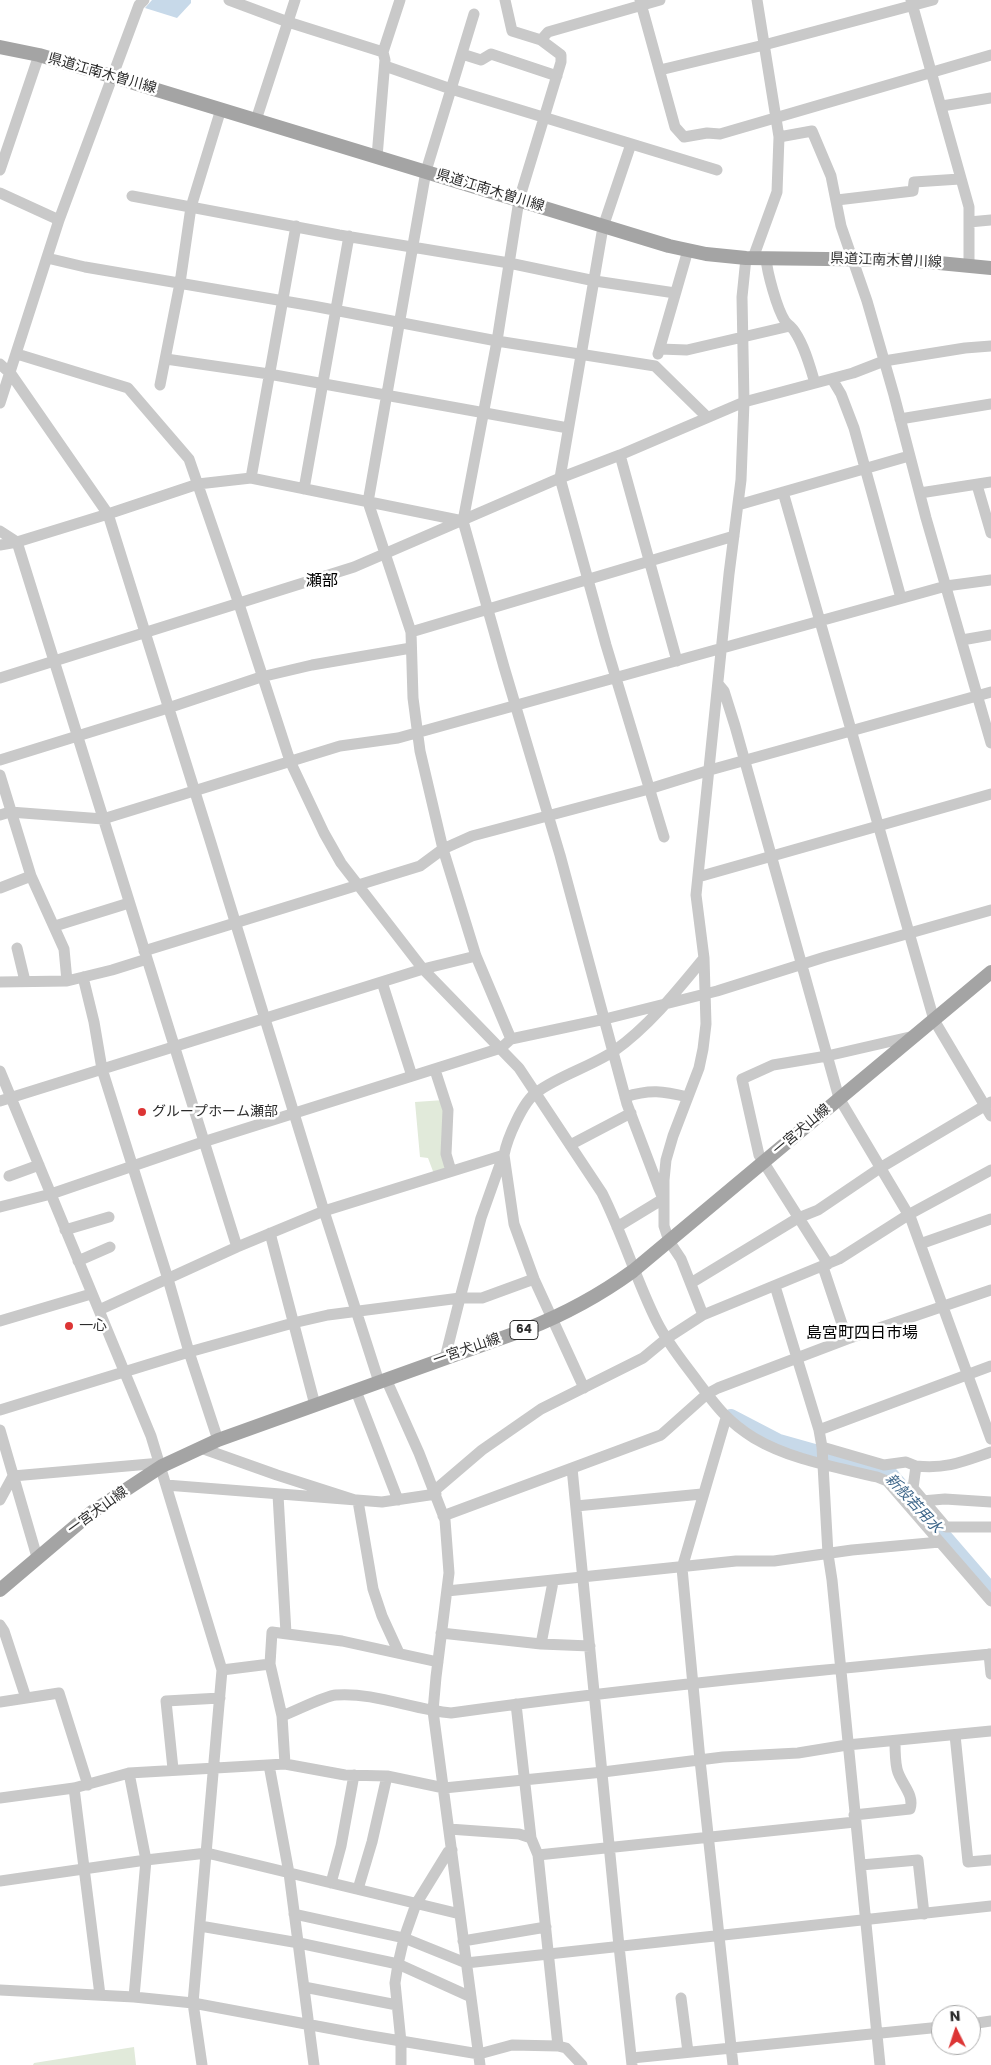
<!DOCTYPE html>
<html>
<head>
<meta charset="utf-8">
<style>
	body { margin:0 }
	#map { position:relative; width:991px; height:2065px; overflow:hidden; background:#fff; font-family:Poppins,sans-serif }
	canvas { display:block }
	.north { position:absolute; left:931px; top:2005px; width:50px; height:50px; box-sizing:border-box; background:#fff; border:1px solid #ababab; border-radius:50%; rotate:356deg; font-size:14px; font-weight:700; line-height:20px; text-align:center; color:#2c2c2c }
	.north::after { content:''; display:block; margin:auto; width:18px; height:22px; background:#dc3535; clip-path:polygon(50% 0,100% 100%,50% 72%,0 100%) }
</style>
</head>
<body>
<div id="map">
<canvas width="991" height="2065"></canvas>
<div class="north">N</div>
</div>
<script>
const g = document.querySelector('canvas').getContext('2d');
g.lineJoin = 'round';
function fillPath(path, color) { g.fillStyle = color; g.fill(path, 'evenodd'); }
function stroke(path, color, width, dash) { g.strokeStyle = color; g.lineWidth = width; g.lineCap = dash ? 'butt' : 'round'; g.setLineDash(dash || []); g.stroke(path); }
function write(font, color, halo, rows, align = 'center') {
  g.font = font + ' Poppins,"Noto Sans JP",sans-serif'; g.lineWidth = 5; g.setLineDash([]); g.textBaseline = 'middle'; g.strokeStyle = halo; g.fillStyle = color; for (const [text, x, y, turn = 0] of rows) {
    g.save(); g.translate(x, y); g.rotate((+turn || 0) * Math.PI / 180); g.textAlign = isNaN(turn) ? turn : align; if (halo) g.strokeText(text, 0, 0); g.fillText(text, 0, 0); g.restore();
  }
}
const green = new Path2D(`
	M444,1100L447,1170L434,1174L428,1158L420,1157L415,1102Z
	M134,2047L136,2065H33L34,2063Z`);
const water = new Path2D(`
	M152,0H191V3L177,18L145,8Z`);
const river = new Path2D(`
	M731,1417L779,1442L889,1473L991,1591`);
const minor = new Path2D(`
	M229,0L288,22L383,52L385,60L377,157
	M505,0L512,31L541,40L561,55V62L519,200L497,341L463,521L504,667L560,855L627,1104L663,1199L617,1227
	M640,0L675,127L684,137L707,133L720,134L991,55
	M911,0L969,207V264
	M541,40L548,32L660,0
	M383,52L400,0
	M462,54L481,60L491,54L557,76
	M385,66L451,89L717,170
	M660,70L764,45L933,0
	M942,106L991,98
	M256,120L295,0
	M779,137L812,131L831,176L841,226L867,301L894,395L926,518L991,743
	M631,144L603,227L560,478L606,645L664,837
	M0,170L39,55
	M0,193L59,220
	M132,196L339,235L509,263L595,281L675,293
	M837,200L913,191L914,182L960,179
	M969,222L991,220
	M47,258L85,267L313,306L497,341L655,366L707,417
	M753,258L777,192L779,137L757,0
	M766,258C767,272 777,309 785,321C788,325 793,328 795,332C805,347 810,367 815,383
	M660,349L687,350L790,326
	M17,354L128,388L189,459L239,604L290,761L324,833L341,863L423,969L519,1068L602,1193C623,1235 636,1280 657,1322C668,1344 684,1363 698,1382C716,1406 728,1422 754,1438C791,1460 836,1467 877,1477L887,1481L991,1601
	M658,354L688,250
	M166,359L269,374L568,428
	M0,364L11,374L108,514L210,840L324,1211L379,1382
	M832,379L841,394L854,428L901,598
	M160,385L180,283L191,207L221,109
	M0,403L59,220L139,5L144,0
	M900,419L991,404
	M620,455L744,402L853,373L884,361L965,348L991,346
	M251,478L296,226
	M977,485L991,533
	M304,489L349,236
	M783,492L934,1020L991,1116
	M920,493L991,482
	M738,505L909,456
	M0,531L17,542L237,1247
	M0,545L17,542L108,514L198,484L251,478L463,521
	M411,632L734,536
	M962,640L991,635
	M0,678L354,567L560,478L620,455L677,661
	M719,685L724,691L735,726L839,1098L911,1219L991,1439
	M0,760L168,708L261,677L312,665L411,648
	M0,775L31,876L64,949L67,981
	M0,815L10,812L103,819L340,746L398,738L946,586L991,580
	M698,877L991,794
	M0,888L31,876
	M55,926L129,903
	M17,948L25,981
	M144,951L420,866L443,849L472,836L649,789L710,770L991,692
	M83,977L94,1022L102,1069L168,1279L189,1352L218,1440
	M0,982L67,981L112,970L147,959
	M382,982L412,1076
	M511,1039L605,1019L717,991L825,957L991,910
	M435,1070L448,1110L446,1154L451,1171
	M0,1071L151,1436L222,1670L193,2003L202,2065
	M625,1097C650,1089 663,1091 688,1097
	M0,1101L423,969L476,956
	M570,1145L631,1113
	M503,1156L481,1218L460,1298H482L534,1279
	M9,1176L39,1165
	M0,1207L51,1194L203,1142L501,1048L511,1039L476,956L443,849L420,751L413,698L411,632L368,502L426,171L474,14
	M65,1230L109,1217
	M270,1233L315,1405
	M920,1244L991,1219
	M78,1261L110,1247
	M828,1264L759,1155L742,1079L773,1065L827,1056L914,1036
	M823,1267L847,1339
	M691,1283L798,1218L818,1210L880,1168L991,1102
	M775,1286L819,1430L822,1447L828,1554L832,1580L880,2065
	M99,1310L237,1247L324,1211L504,1155
	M703,1315L681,1259L669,1241L664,1226V1180L666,1160L673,1136L699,1068L703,1049L706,1024L704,958L696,895L729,574L741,480L744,402L742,297L746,258
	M0,1321L91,1294
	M386,1379L419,1453L445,1520L449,1573L436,1677L433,1711L480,2065
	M584,1388L534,1279L514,1224L504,1155C507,1139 523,1101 537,1092C560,1075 590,1067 614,1051C649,1026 677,991 704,958
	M356,1391L398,1500
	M0,1410L189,1352L293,1323L328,1315L460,1298L445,1358
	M726,1418L682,1568L700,1760L733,2065
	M0,1430L37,1557
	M819,1430L991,1366
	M822,1447L884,1465L906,1462L916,1466
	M201,1448L277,1475L358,1501L373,1589L382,1616L399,1653
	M991,1452C962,1462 947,1469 916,1466L913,1488L946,1527H991
	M572,1468L619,1946L632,2065
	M166,1485L382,1502L436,1494
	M434,1491L482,1450L541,1409L643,1358L666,1339L703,1315L839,1259L908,1215L991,1170
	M278,1495L286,1633
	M0,1500L13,1476L161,1463
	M922,1501L945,1499L991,1502
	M576,1506L702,1494
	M443,1516L661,1435L707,1394L718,1388L847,1339L991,1290
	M447,1591L736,1561H774L852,1550L940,1542
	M0,1625L4,1631L26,1698
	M441,1633L541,1644L553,1582
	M541,1644L590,1646
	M989,1654L991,1674
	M222,1670L270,1664
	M0,1702L59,1693L88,1785
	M516,1704L531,1838
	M282,1716C296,1711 324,1696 336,1695C374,1692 414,1710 451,1713C631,1688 811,1671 991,1654
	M955,1735L968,1862L991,1860
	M285,1764L282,1716L270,1664L272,1632L342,1641L438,1662
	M269,1765L289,1873L314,2065
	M173,1769L166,1701L220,1698
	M129,1773L146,1860L134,1997
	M74,1788L100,1995
	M0,1798L74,1788L129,1773L285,1764L345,1775L387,1776L444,1788L603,1772L723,1757L798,1753L847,1745L991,1731
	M854,1815L910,1809C915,1794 900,1783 897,1769C895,1760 895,1750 895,1741
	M449,1829L519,1834L531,1838L538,1855L558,2046
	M538,1855L855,1822
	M861,1865L918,1860L924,1914
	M0,1881L146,1860L207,1853L460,1914
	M331,1883L341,1846L354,1775
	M358,1889L372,1842L387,1776
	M294,1914L404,1938L466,1963L991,1906
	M200,1926L299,1943L398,1964L471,1997
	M463,1941L546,1927
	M304,1987L397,2005
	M0,1990L134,1997L193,2003L365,2035L479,2054L512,2045L558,2046L566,2048L582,2065
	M681,1998L688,2052
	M971,2024L991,2021
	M632,2058L941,2027
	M401,2065V2042L395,1983L398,1964L404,1938L416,1904L448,1852L452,1850`);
const major = new Path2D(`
	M0,47L39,55L111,76L669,246L706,254L746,258L908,260L991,268
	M0,1590L92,1512L162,1466L218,1440L527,1329C565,1314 600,1295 633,1271L991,972`);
const markers = [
	[142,1112,5,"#dc3535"],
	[69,1326,5,"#dc3535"]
];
const shields = [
	[524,1330,28]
];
const shieldNames = [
	["64",524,1330]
];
const streetNames = [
	["県道江南木曽川線",102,74,16],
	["県道江南木曽川線",490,191,17],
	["県道江南木曽川線",886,261,2],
	["一宮犬山線",802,1130,-40],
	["一宮犬山線",467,1350,-19],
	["一宮犬山線",98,1511,-36]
];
const poiNames = [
	["グループホーム瀬部",152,1112],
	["一心",79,1326]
];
const waterNames = [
	["新般若用水",913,1504,47]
];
const quarterNames = [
	["瀬部",322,582],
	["島宮町四日市場",862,1334]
];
fillPath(green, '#e1eada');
fillPath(water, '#c7d9e9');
stroke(river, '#c7d9e9', 16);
stroke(minor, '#c9c9c9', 11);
stroke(major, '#a4a4a4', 14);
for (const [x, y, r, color] of markers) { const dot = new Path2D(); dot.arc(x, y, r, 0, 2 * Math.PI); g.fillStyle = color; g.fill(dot); stroke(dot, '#fff', 2); }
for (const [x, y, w] of shields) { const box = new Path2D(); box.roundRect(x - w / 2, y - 9.5, w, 19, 4); g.fillStyle = '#fff'; g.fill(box); stroke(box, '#2c2c2c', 1); }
write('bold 12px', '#2c2c2c', null, shieldNames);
write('14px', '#2c2c2c', '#fff', streetNames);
write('14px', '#2c2c2c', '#fff', poiNames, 'left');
write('italic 15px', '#3f678a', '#fff', waterNames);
write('16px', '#000', '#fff', quarterNames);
</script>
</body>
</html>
